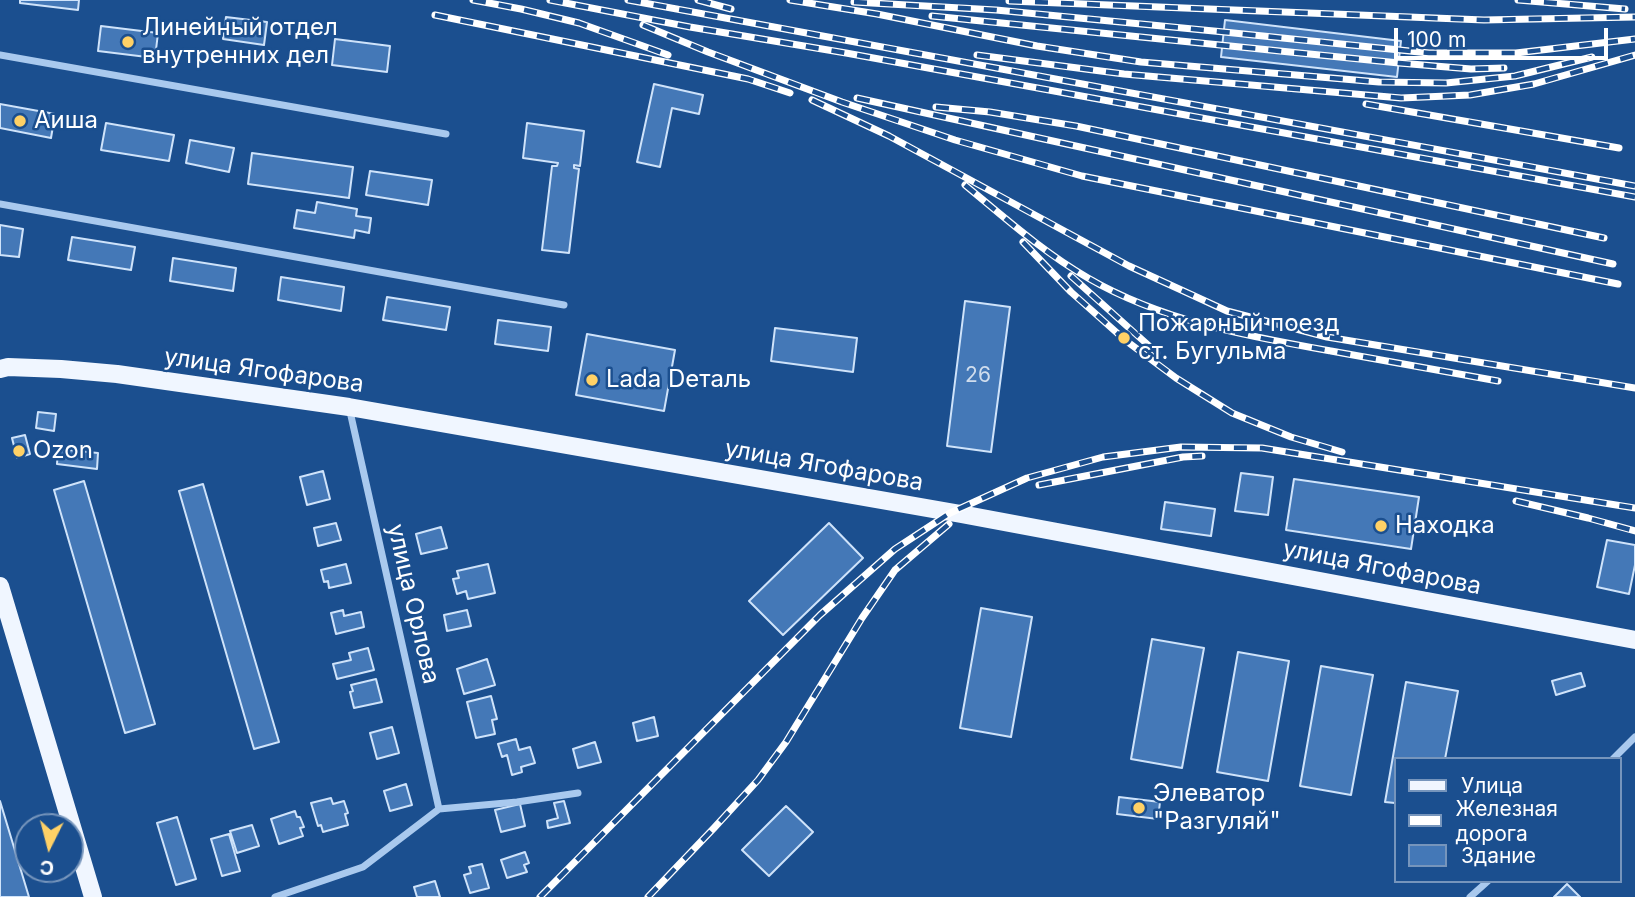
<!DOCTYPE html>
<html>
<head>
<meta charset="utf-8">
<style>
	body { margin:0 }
	#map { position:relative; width:1635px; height:897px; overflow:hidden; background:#1b4f8f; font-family:Inter,sans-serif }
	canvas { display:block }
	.legend { position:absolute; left:1394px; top:757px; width:228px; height:126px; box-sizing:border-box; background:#1b4f8f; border:2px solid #7695bc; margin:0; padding:9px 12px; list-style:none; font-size:21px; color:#fff }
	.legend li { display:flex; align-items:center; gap:14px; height:35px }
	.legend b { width:35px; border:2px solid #7695bc }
	.north { position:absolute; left:14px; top:813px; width:70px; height:70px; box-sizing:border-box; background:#1b4f8f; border:2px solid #7695bc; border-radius:50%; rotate:186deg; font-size:19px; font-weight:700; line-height:28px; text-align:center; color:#fff }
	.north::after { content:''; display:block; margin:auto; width:24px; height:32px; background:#ffd166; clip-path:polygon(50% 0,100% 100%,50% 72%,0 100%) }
	.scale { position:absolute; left:1394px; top:28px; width:214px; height:32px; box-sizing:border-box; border:4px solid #fff; border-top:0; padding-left:9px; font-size:21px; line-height:24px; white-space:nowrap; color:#fff; -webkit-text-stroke:5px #1b4f8f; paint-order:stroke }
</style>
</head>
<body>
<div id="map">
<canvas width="1635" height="897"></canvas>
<ul class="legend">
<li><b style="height:9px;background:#f0f6ff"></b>Улица</li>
<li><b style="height:9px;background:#fff"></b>Железная дорога</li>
<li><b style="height:19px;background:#4478b7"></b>Здание</li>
</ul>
<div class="north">С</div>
<div class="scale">100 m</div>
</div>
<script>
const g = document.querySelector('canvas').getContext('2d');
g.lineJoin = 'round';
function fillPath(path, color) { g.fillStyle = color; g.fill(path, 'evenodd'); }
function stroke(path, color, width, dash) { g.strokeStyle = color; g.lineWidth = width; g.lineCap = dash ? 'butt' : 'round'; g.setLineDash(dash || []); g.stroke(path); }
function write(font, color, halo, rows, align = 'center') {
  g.font = font + ' Inter,sans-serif'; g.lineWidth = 5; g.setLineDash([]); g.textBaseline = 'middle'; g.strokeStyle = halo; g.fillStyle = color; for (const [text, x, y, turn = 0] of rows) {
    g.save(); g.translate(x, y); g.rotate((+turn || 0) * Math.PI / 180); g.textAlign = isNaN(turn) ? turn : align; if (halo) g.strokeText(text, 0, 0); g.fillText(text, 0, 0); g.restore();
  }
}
const building = new Path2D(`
	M20,0H79L78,10L20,3Z
	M226,17L267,22L264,45L223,39Z
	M1225,20L1401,41L1397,77L1221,57Z
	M101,26L158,33L155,58L98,51Z
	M335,39L390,46L387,72L332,65Z
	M654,84L703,95L699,114L672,108L660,167L637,162Z
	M0,104L55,114L51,138L0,128Z
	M106,123L174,135L169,161L101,150Z
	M527,123L584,131L580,166L574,165V168L579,169L569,253L542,250L552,166H557L558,163L523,158Z
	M190,140L234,148L229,172L186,163Z
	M252,153L353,167L349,198L248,184Z
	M370,171L432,180L428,205L366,195Z
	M317,202L357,209L356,216L371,218L369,233L355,230L354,238L294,228L297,210L315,213Z
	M0,225L23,229L19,257L0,255Z
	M72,237L135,247L131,270L68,260Z
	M173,258L236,268L233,291L170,281Z
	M281,277L344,287L341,311L278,300Z
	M387,297L450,307L446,330L383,320Z
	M965,301L1010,307L991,452L947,446Z
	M498,320L551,327L548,351L495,344Z
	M775,328L857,338L853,372L771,361Z
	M587,334L675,350L664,411L576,395Z
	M38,412L56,414L54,431L36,428Z
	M25,435L30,454L17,458L12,438Z
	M58,449L98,453L97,469L57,464Z
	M323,471L330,499L307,505L300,477Z
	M1241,473L1273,477L1268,515L1235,511Z
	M1294,479L1419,497L1411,549L1286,530Z
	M84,481L155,724L125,733L54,490Z
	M203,484L279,742L254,749L179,491Z
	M1165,502L1215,509L1211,536L1161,529Z
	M336,523L341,540L318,546L314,528Z
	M829,523L863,558L783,635L749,601Z
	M441,527L447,548L421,554L416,534Z
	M1607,540L1635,545V565L1629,594L1597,587Z
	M346,564L351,583L329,588L328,581L324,582L321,570Z
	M488,564L495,593L468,599L466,591L457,594L453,579L459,578L457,571Z
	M981,608L1032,617L1011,737L960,728Z
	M343,610L344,616L361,612L364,627L336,634L331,613Z
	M467,610L471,626L447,631L444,615Z
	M1152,639L1204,648L1182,768L1131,759Z
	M368,648L374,670L337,679L333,664L351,660L349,653Z
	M1238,652L1289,661L1268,781L1217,772Z
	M487,659L495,685L464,694L457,669Z
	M1321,666L1373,675L1351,795L1300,786Z
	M1581,673L1585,686L1556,695L1552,681Z
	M376,679L382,702L354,708L350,692L353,691L351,685Z
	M1406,682L1458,691L1445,759H1395V803L1385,802Z
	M491,696L497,719L492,720L495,734L476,738L467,702Z
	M654,717L658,736L637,741L633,723Z
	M392,727L399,753L377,759L370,733Z
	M516,739L519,750L530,747L535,763L521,767L522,772L512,775L507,755L502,757L498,744Z
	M595,742L601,762L578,768L573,749Z
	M406,784L412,805L390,811L384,791Z
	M1119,797L1160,802L1158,819L1117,814Z
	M331,798L333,804L344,801L348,813L345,814L348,825L323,832L321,825L318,826L311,803Z
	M0,801L29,897H0Z
	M564,801L570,823L548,828L547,821L558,818L554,803Z
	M520,804L525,826L501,832L495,810Z
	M786,806L813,832L769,876L742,850Z
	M295,811L297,817H300L304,827L300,828L303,836L279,844L271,819Z
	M177,817L196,879L176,885L157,823Z
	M252,825L259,846L237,853L230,831Z
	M229,834L240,871L222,876L211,839Z
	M525,852L529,863L524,865L527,872L507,878L501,860Z
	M482,864L489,888L470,893L464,875L471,873L469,867Z
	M435,881L440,897H417L414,887Z
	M1567,884L1580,897H1554Z`);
const minor = new Path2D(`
	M0,55L446,134
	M0,204L564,305
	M349,407L439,809
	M1613,759L1635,737
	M439,809L517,802L578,793
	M275,897L363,867L439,809
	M1470,897L1488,881`);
const primary = new Path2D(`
	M0,369L8,367L61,369L117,374L349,407L961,514L1635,640
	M0,586L93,897`);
const rail = new Path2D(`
	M473,0L521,9L579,23L668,55
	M550,0L690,27L846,53L1635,197
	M628,0L1635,186
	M698,0L731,9
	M790,0L877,14L1037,46L1141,62L1379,82L1446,83L1515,76L1592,57
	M1518,0L1625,9
	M1009,1L1484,20L1635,17
	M854,2L996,10L1224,32L1429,53H1516L1635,39
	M435,15L748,79L790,93
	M932,16L1399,63L1471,69L1504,68
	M643,25L708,52L842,102L955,140L1082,176L1618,284
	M977,55L1124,74L1401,98L1470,95L1534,84L1635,55
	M857,98L1613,264
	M812,100L889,136L1129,266L1227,311L1327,337L1635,388
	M1366,104L1619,148
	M936,107L990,112L1076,126L1604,238
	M965,185C1005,218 1043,252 1088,278C1162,321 1247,336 1331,351C1387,361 1442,371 1498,381
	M1023,242L1071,292L1125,340L1176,378L1232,413L1291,437L1342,452
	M1071,276L1157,353
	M1039,485L1183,457L1202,456
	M1516,501L1588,518L1635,531
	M540,897L820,615L895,549L950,513L1027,478L1103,457L1181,447L1262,448L1635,508
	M648,897L714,828L758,780L786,742L862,618L895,570L949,524`);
const markers = [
	[128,42,7,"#ffd166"],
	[20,121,7,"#ffd166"],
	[1124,338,7,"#ffd166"],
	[592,380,7,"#ffd166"],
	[19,451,7,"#ffd166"],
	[1381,526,7,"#ffd166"],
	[1139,808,7,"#ffd166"]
];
const numberNames = [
	["26",978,376]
];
const poiNames = [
	["Линейный отдел",142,28],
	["внутренних дел",142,56],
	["Аиша",34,121],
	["Пожарный поезд",1138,324],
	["ст. Бугульма",1138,352],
	["Lada Dеталь",606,380],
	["Ozon",33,451],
	["Находка",1395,526],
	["Элеватор",1153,794],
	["\"Разгуляй\"",1153,822]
];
const streetNames = [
	["улица Ягофарова",264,371,8],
	["улица Ягофарова",824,466,10],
	["улица Ягофарова",1382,568,11],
	["улица Орлова",413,604,77]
];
fillPath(building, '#4478b7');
stroke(building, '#cfe3fa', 2);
stroke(minor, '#a9c9ee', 7);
stroke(primary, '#f0f6ff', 18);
stroke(rail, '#fff', 7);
stroke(rail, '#1b4f8f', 4.5, [13]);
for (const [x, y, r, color] of markers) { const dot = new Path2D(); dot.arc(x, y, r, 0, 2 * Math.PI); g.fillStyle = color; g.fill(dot); stroke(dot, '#1b4f8f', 2.5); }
write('21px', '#d0dded', null, numberNames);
write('24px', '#fff', '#1b4f8f', poiNames, 'left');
write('24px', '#fff', '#1b4f8f', streetNames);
</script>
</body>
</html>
